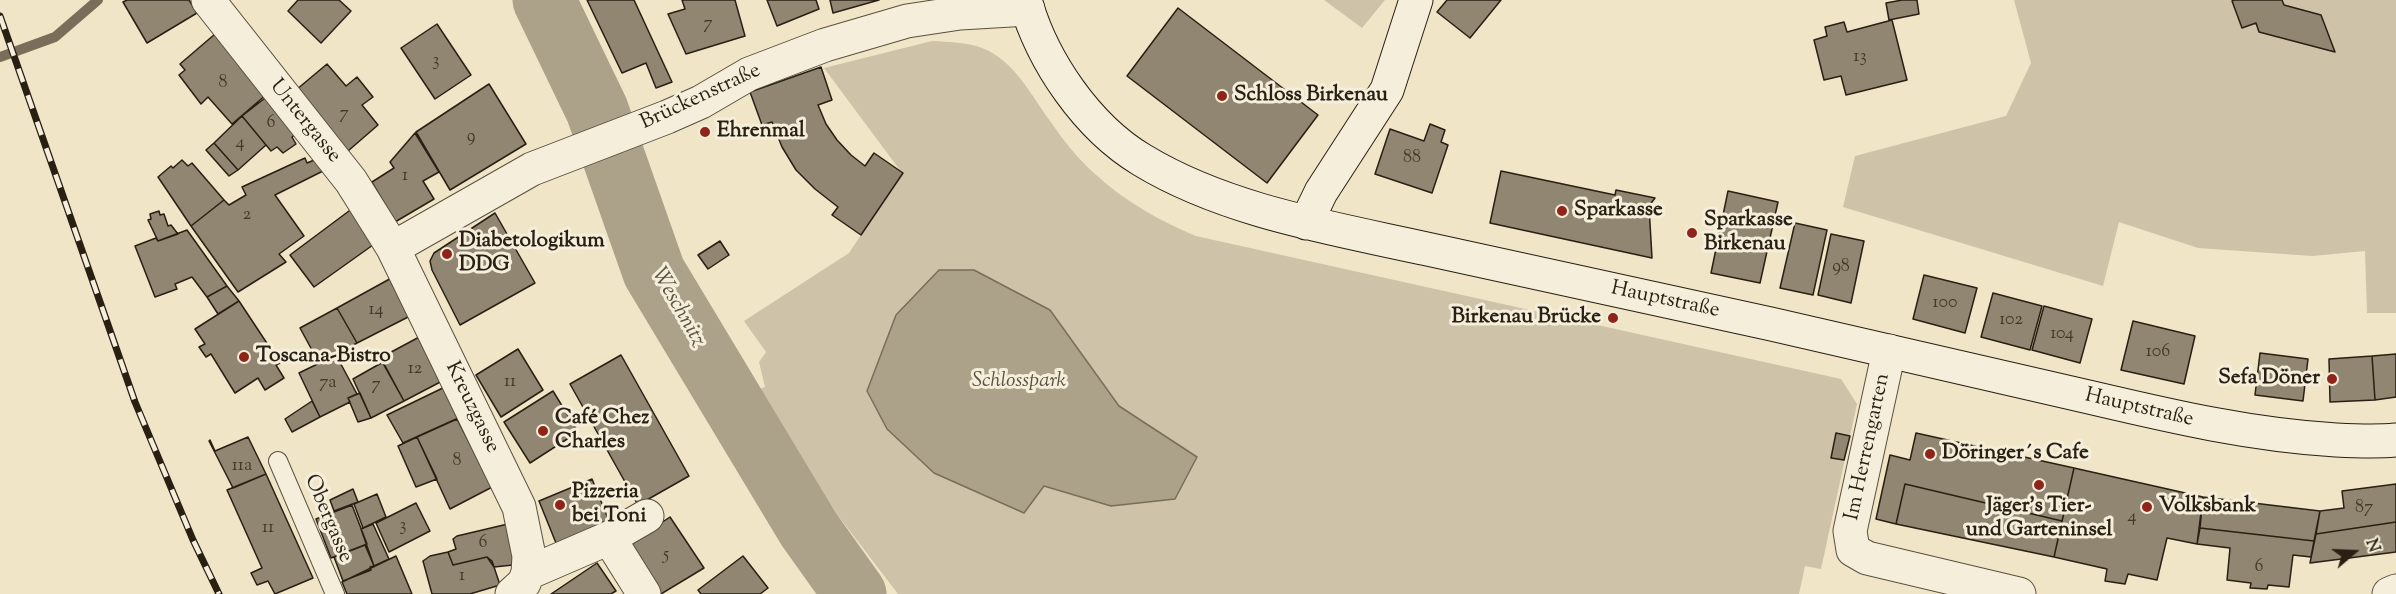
<!DOCTYPE html>
<html>
<head>
<meta charset="utf-8">
<style>
	body { margin:0 }
	#map { position:relative; width:2396px; height:594px; overflow:hidden; background:#f0e5c7; font-family:"Sorts Mill Goudy",serif }
	canvas { display:block }
	.north { position:absolute; left:2324px; top:522px; width:60px; height:60px; -webkit-text-stroke:4px #f5eedb; paint-order:stroke; rotate:71deg; font-size:16px; font-weight:700; line-height:24px; text-align:center; color:#291f13 }
	.north::after { content:''; display:block; margin:auto; width:21px; height:27px; background:#291f13; clip-path:polygon(50% 0,100% 100%,50% 72%,0 100%) }
</style>
</head>
<body>
<div id="map">
<canvas width="2396" height="594"></canvas>
<div class="north">N</div>
</div>
<script>
const g = document.querySelector('canvas').getContext('2d');
g.lineJoin = 'round';
function fillPath(path, color) { g.fillStyle = color; g.fill(path, 'evenodd'); }
function stroke(path, color, width, dash) { g.strokeStyle = color; g.lineWidth = width; g.lineCap = dash ? 'butt' : 'round'; g.setLineDash(dash || []); g.stroke(path); }
function write(font, color, halo, rows, align = 'center') {
  g.font = font + ' "Sorts Mill Goudy",serif'; g.lineWidth = 6; g.setLineDash([]); g.textBaseline = 'middle'; g.strokeStyle = halo; g.fillStyle = color; for (const [text, x, y, turn = 0] of rows) {
    g.save(); g.translate(x, y); g.rotate((+turn || 0) * Math.PI / 180); g.textAlign = isNaN(turn) ? turn : align; if (halo) g.strokeText(text, 0, 0); g.fillText(text, 0, 0); g.restore();
  }
}
const green = new Path2D(`
	M1324,0H1385L1362,28Z
	M2014,0H2396V313H2367L2365,251L2312,256L2198,248L2119,222L2103,286L1843,207L1855,156L2006,116L2031,63Z
	M932,41C948,42 967,42 982,48C1014,60 1031,95 1050,121C1063,140 1078,159 1095,174C1124,201 1160,221 1196,236L1841,379L1857,404L1821,569L1805,566L1799,594H898L772,429L754,391L765,387L759,362L766,352L744,321L849,253L902,173L824,68Z`);
const water = new Path2D(`
	M939,270H974L1050,310L1119,406L1197,457L1175,499L1111,506L1044,486L1024,513L934,473L887,429L867,391L896,315Z`);
const stream = new Path2D(`
	M0,57L55,37L98,0`);
const river = new Path2D(`
	M544,0L597,110L654,272L808,528L855,594`);
const building = new Path2D(`
	M127,0H189L197,13L147,43L123,2Z
	M298,0H339L351,11L321,43L288,11Z
	M587,0H634L672,82L656,88L646,63L622,73Z
	M682,0H735L745,36L686,54L668,14L685,9Z
	M767,0H816L819,9L777,26Z
	M830,0H879L833,13Z
	M1447,0H1501L1470,38L1437,12Z
	M1902,0H1917L1919,14L1889,20L1886,3Z
	M2234,0H2282L2284,5L2321,15L2335,52L2259,32L2256,23L2242,28L2232,1Z
	M1178,8L1318,115L1267,183L1127,76Z
	M1892,20L1907,80L1846,95L1841,76L1824,80L1814,40L1827,36L1825,27L1844,22L1847,32Z
	M437,24L471,75L435,99L401,48Z
	M215,34L267,94L232,124L208,97L201,104L179,75L185,70L180,64Z
	M327,64L346,86L357,77L373,97L362,105L378,125L348,151L296,90Z
	M821,67L832,100L818,105L826,124L837,140L851,155L865,166L874,153L903,173L861,235L832,215L838,207L815,189L796,170L782,147L772,122L762,125L750,92Z
	M489,84L526,144L450,190L416,132Z
	M269,95L300,131L292,137L296,144L283,153L277,147L271,151L242,116Z
	M242,116L266,145L238,170L214,143Z
	M1430,124L1445,130L1441,142L1448,145L1432,193L1375,174L1390,129L1424,141Z
	M415,133L439,172L423,181L434,199L395,222L372,182L394,168L390,162Z
	M214,143L238,170L229,176L206,150Z
	M305,158L307,163L319,158L327,169L275,195L304,236L279,254L286,262L238,292L191,226L224,200L229,205L246,195L242,187Z
	M182,160L188,166L192,163L224,200L191,226L158,177L171,166L173,168Z
	M1501,171L1615,195L1616,190L1655,198L1649,206L1652,258L1490,223Z
	M1728,191L1778,202L1760,283L1711,273Z
	M357,205L380,240L314,287L290,255Z
	M159,211L160,215L164,214L168,226L171,225L178,234L158,241L148,220L151,219L150,214Z
	M495,213L535,283L460,325L432,270L430,261L434,253Z
	M1795,223L1827,230L1813,295L1780,288Z
	M187,230L227,286L207,297L192,277L175,284L177,289L155,297L135,246L156,238L158,241Z
	M1831,234L1864,241L1851,303L1818,295Z
	M720,241L729,255L708,269L698,255Z
	M1924,275L1977,288L1965,333L1913,319Z
	M395,276L414,314L357,343L337,308Z
	M227,286L239,301L218,314L207,297Z
	M1993,293L2042,306L2030,350L1981,337Z
	M239,301L280,363L276,365L284,378L265,390L258,378L235,393L211,354L206,357L199,347L205,344L195,329Z
	M2044,306L2092,319L2080,363L2032,350Z
	M337,308L357,343L319,363L300,328Z
	M2133,321L2195,336L2184,384L2121,370Z
	M423,335L446,379L404,401L380,358Z
	M518,349L543,390L501,417L476,375Z
	M2260,353L2308,359L2303,401L2255,395Z
	M2396,354V397L2375,400L2372,356Z
	M336,355L357,394L348,398L350,402L320,417L299,373Z
	M621,355L689,476L638,505L570,384Z
	M2372,356L2375,400L2330,402L2329,359Z
	M383,362L404,401L371,418L353,379Z
	M449,385L465,415L403,443L387,415Z
	M553,391L578,432L530,463L504,422Z
	M360,393L371,418L358,422L348,398Z
	M312,401L320,417L292,432L285,419Z
	M457,419L470,444L476,442L498,484L450,509L417,437Z
	M1836,433L1850,436L1844,460L1831,458Z
	M1916,433L2074,468L2062,521L1905,484L1896,524L1876,519L1890,455L1910,460Z
	M248,437L266,474L233,488L209,441L210,440L215,451Z
	M417,437L437,479L416,487L398,446Z
	M2074,468L2203,497L2197,544L2167,538L2157,580L2128,574L2125,584L2105,581L2107,569L2054,557Z
	M266,474L313,578L275,594L268,581L257,585L251,573L262,568L227,490Z
	M592,479L611,526L558,548L539,501Z
	M1905,484L2062,521L2054,557L1896,524Z
	M2396,484V522L2316,534L2320,511L2344,508L2342,491Z
	M353,489L358,502L334,511L330,500Z
	M377,494L386,517L363,528L354,504Z
	M2203,497L2320,511L2314,541L2200,528Z
	M416,503L430,531L389,552L376,523Z
	M352,505L367,544L331,558L316,519Z
	M670,517L704,568L661,594L628,545Z
	M2396,522V552L2310,563L2316,534Z
	M512,523L513,565L494,567L487,557L453,565L448,552L456,549L453,539L457,536Z
	M373,524L389,559L374,566L361,529Z
	M2200,528L2314,541L2311,557L2293,555L2289,587L2268,585L2267,589L2250,588L2251,583L2227,580L2230,548L2197,544Z
	M365,545L374,566L370,567L371,570L343,581L334,557Z
	M448,552L453,565L487,557L492,561L500,585L470,594H432L423,561L430,556Z
	M396,556L412,594H347L342,582Z
	M743,556L768,588L760,594H701L698,590Z
	M597,563L616,591L611,594H551Z`);
const lane = new Path2D(`
	M278,461L335,594`);
const street = new Path2D(`
	M208,0L351,181L393,248L519,507L529,556L528,573L524,583L512,594
	M393,248L532,169L667,117L701,102L749,74L825,45L907,21L960,13L1028,9
	M1889,351L1850,531L1853,550L1867,558L2019,594
	M609,538L644,594
	M528,573L609,538L647,516
	M2389,594L2396,591`);
const secondary = new Path2D(`
	M1025,0C1042,61 1087,127 1142,160C1226,211 1332,228 1427,249C1542,274 1656,299 1771,324C1879,348 1986,373 2093,398C2174,417 2252,435 2336,440C2356,441 2376,442 2396,440
	M1306,223L1321,192L1387,90L1416,0`);
const rail = new Path2D(`
	M0,16L135,402L193,540L219,594`);
const markers = [
	[1222,96,6,"#8f2418"],
	[705,132,6,"#8f2418"],
	[1562,211,6,"#8f2418"],
	[1692,233,6,"#8f2418"],
	[447,254,6,"#8f2418"],
	[1613,318,6,"#8f2418"],
	[244,357,6,"#8f2418"],
	[2332,379,6,"#8f2418"],
	[543,431,6,"#8f2418"],
	[1930,454,6,"#8f2418"],
	[2039,485,6,"#8f2418"],
	[560,505,6,"#8f2418"],
	[2147,507,6,"#8f2418"]
];
const numberNames = [
	["7",708,25],
	["13",1860,58],
	["3",436,62],
	["8",223,84],
	["7",344,115],
	["6",271,124],
	["9",471,138],
	["4",240,144],
	["88",1412,159],
	["1",405,177],
	["2",247,216],
	["98",1841,268],
	["100",1945,304],
	["14",376,311],
	["102",2011,321],
	["104",2062,335],
	["106",2158,353],
	["12",415,370],
	["11",510,383],
	["7a",328,384],
	["7",376,386],
	["8",457,462],
	["11a",242,467],
	["87",2364,509],
	["4",2132,518],
	["3",403,527],
	["11",268,529],
	["6",483,544],
	["5",666,556],
	["6",2259,568],
	["1",462,577]
];
const poiNames = [
	["Schloss Birkenau",1234,96],
	["Ehrenmal",717,132],
	["Sparkasse",1574,211],
	["Sparkasse",1704,221],
	["Birkenau",1704,245],
	["Diabetologikum",459,242],
	["DDG",459,266],
	["Birkenau Brücke",1601,318,"right"],
	["Toscana-Bistro",256,357],
	["Sefa Döner",2320,379,"right"],
	["Café Chez",555,419],
	["Charles",555,443],
	["Döringer´s Cafe",1942,454],
	["Pizzeria",572,493],
	["bei Toni",572,517],
	["Jäger's Tier-",2039,507,"center"],
	["und Garteninsel",2039,531,"center"],
	["Volksbank",2159,507]
];
const streetNames = [
	["Brückenstraße",701,98,-25],
	["Untergasse",304,122,51],
	["Hauptstraße",1665,301,12],
	["Kreuzgasse",471,408,64],
	["Hauptstraße",2139,409,13],
	["Im Herrengarten",1869,447,-78],
	["Obergasse",327,519,67]
];
const parkNames = [
	["Schlosspark",1019,382]
];
const waterNames = [
	["Weschnitz",677,308,60]
];
fillPath(green, '#cec3a8');
fillPath(water, '#aca28a');
stroke(water, '#786e5a', 1.5);
stroke(stream, '#786e5a', 10);
stroke(river, '#aca28a', 63);
fillPath(building, '#908671');
stroke(building, '#291f13', 1.5);
stroke(lane, '#5b5040', 20);
stroke(street, '#5b5040', 35);
stroke(secondary, '#291f13', 35);
stroke(lane, '#f5eedb', 18);
stroke(street, '#f5eedb', 33);
stroke(secondary, '#f5eedb', 33);
stroke(rail, '#291f13', 7);
stroke(rail, '#f5eedb', 4.5, [14]);
for (const [x, y, r, color] of markers) { const dot = new Path2D(); dot.arc(x, y, r, 0, 2 * Math.PI); g.fillStyle = color; g.fill(dot); stroke(dot, '#f5eedb', 2); }
write('18px', '#43392a', null, numberNames);
write('bold 21px', '#291f13', '#f5eedb', poiNames, 'left');
write('21px', '#291f13', '#f5eedb', streetNames);
write('italic 21px', '#5b5040', '#f5eedb', parkNames);
write('italic 22px', '#5d5343', '#f5eedb', waterNames);
</script>
</body>
</html>
